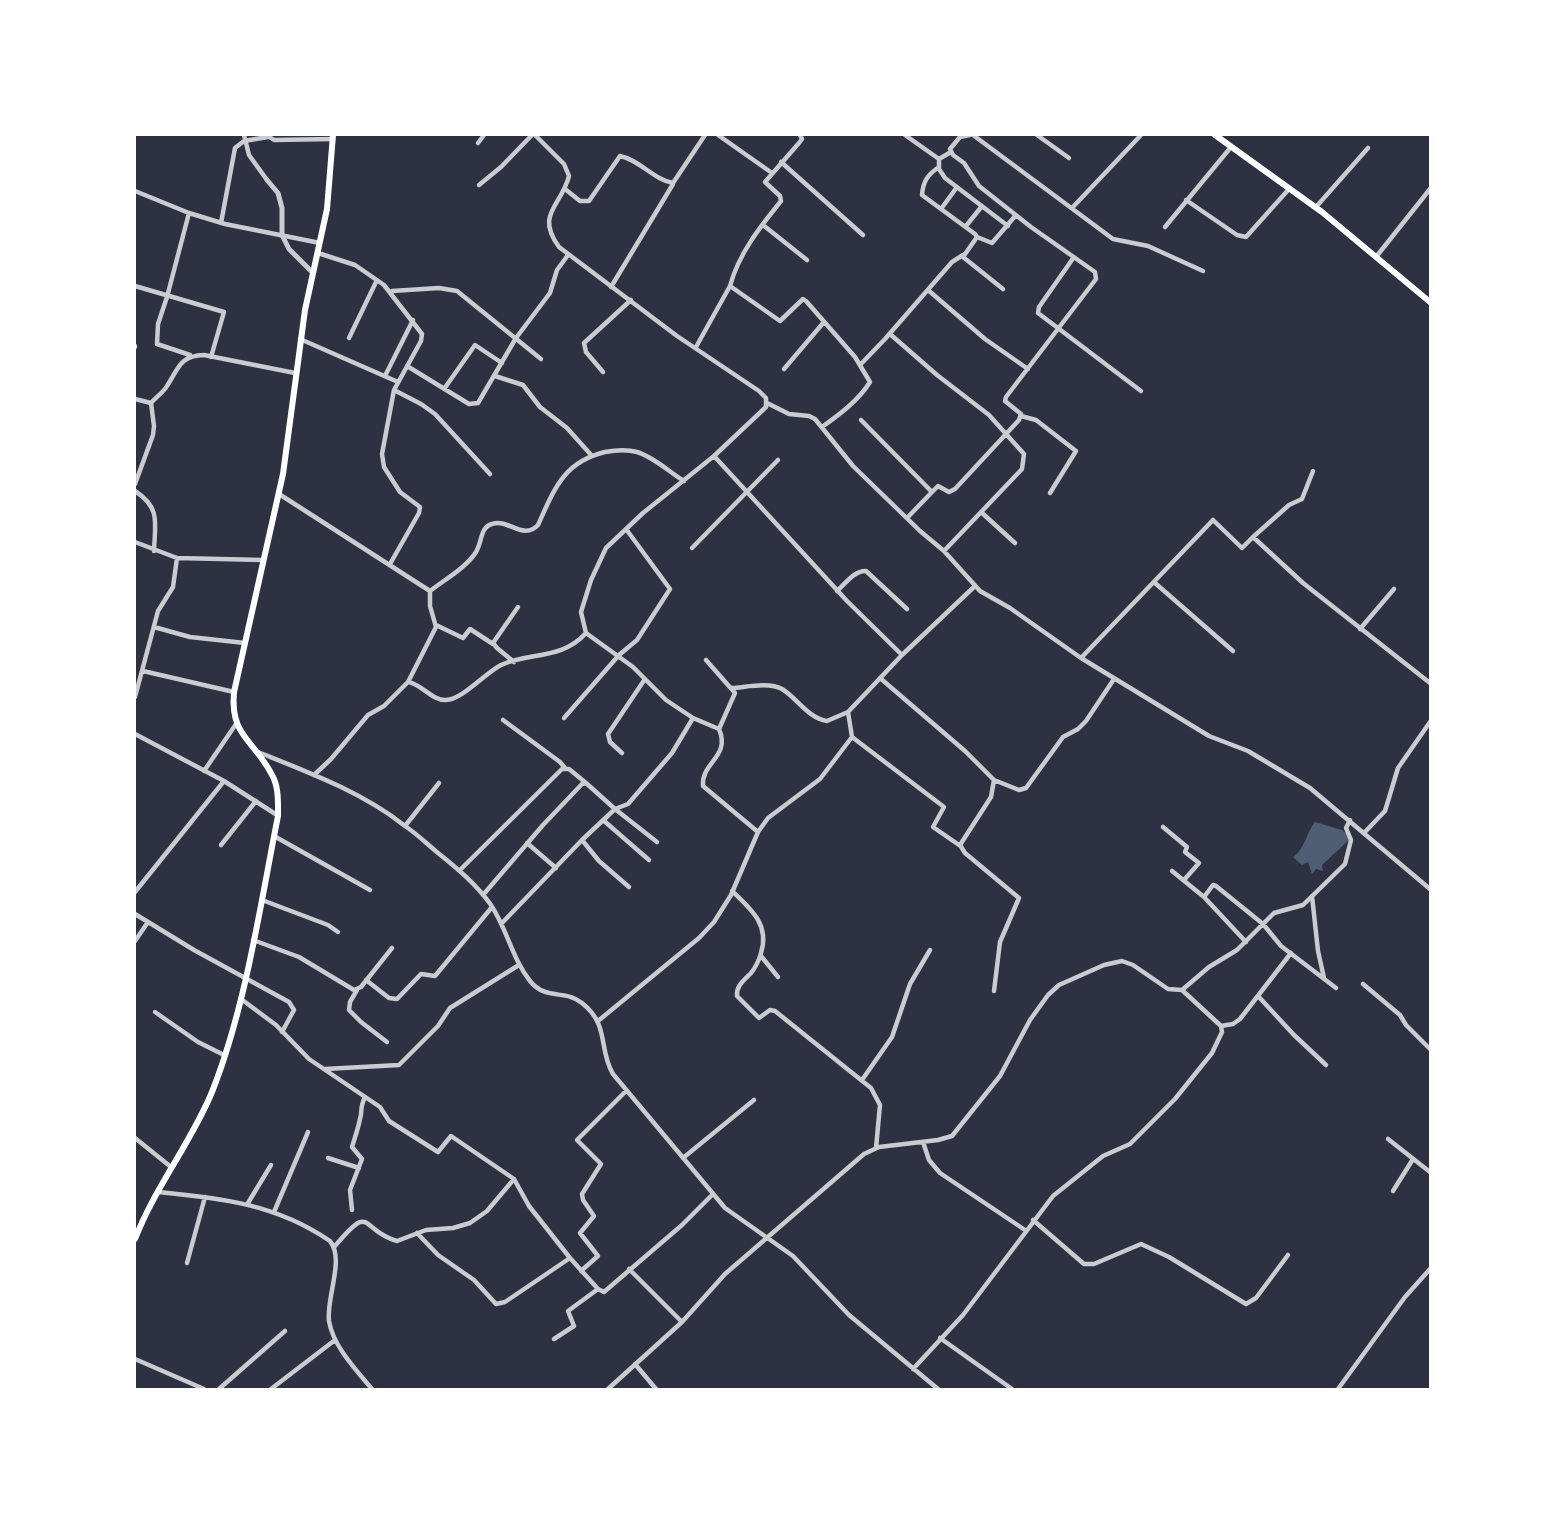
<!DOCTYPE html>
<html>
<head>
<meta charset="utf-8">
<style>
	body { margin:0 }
	#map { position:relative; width:1565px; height:1524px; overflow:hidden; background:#2d3142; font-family:"Nunito Sans",sans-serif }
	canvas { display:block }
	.frame { position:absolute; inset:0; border:136px solid #fff; pointer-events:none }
</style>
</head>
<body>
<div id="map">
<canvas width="1565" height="1524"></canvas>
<div class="frame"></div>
</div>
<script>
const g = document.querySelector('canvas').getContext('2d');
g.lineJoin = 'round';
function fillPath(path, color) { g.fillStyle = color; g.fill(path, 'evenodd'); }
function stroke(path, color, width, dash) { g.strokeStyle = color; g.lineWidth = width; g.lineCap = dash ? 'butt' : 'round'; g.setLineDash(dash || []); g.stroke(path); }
const water = new Path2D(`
	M1315,822L1342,830L1349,836V840L1322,865L1323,871L1316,869L1312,874L1308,862L1302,865L1293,857C1305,849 1306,833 1315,822Z`);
const minor = new Path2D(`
	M244,135L249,155L267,180
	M718,135L772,173
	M800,135L802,139L799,143L765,182L780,196L781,201C760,227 739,253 730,286L780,321L803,299L806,301L855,357L870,382C858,401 840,414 822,427
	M905,135L939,159L951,152
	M973,135L1113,239L1148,246L1203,271
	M1037,135L1069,158
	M268,136L274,140L333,139
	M478,143L484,135
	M939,159V169L945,178L1008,226
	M781,162L863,235
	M939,167C927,175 923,182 922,195L975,234L977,237L963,257L1003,289
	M479,185L501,167L532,135
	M565,189L580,201H589L620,156C640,160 654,180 673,183L705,135
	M135,191L189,213L225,224L320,243
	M1186,200L1237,235L1246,237L1289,189
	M1316,207L1368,148
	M1072,208L1141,135
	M941,209L957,187
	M189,213L167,297L158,324L157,344L190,355
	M221,223L235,148L244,141L268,137
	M763,225L807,260
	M966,226L982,206
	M1165,227L1231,147
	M977,237L992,243L1016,215
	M318,253L355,265L384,285L422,334L421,341L394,390L382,454L384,467L400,492L420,507L419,513L390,564
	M1074,257L1039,307L1038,313L1141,391
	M1376,257L1430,189
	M135,286L224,312L211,357
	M611,287L673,184
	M928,290L985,339L1028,369
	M392,291L439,288L457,291L541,359
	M890,334L937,375L989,415L1024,454L1022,469L944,551
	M349,338L377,280
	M300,339L398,382
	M135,347V346
	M696,347L730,286
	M860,365L885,339L952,262L963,255
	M407,366L469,404L478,403L516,338L550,293L557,270L568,255
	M784,369L824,322
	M603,372L586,352L584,343L631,300
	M385,376L413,320
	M495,376L523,385L540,407L567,428L592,456
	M444,389L475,345L502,363
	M394,390L421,404L435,414L490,474
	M135,399L151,403
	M767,403L789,414L809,416L815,419L853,466L920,531L944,551L980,591L1010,608L1081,658L1209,736L1248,751L1310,788L1430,889
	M1021,416L1036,420L1076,451L1050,493
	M861,420L932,492L938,486L949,492L955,489L1019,420L1021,414L1005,401L1006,397L1096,279L1095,272L1031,227L979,186L964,163L953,155L950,149L960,137L970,135
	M714,456L847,601L902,655
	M1313,471L1302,499L1289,505L1253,537L1303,583L1430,683
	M135,484L153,435L154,426L151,403C156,397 163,393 167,386C179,368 179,356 204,355L295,373
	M135,491C161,508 155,523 154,551
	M279,494L430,591
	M981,512L1015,543
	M907,518L932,492
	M135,542L177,558L263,560
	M692,548L778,460
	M1155,583L1233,651
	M430,591C444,580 467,567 476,552C482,543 480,527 492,524C508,518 523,541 538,525C554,490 563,462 605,452C616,450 626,449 637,452C654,457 669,472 684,481
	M837,591C845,584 855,570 866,571L907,609
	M436,625L463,638L470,629L493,644
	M154,627L190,637L245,643
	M1360,629L1394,589
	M586,633L633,667L666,700L693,718L719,729C731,757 701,762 703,786L758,832
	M1081,658L1213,520L1242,548L1253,537
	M706,660L735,693L719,729
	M514,662L497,648L493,643L518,607
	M143,671L234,692
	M880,678L965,751L994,780L991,797L960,845L965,853L1019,898L1000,942L994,991
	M408,682L436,627L430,606V591
	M732,688C747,687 769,682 782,689C797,698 808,718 827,721L848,712L902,655L975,586
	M135,697L158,611L173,587L177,558
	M564,718L619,655L637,640L670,589L626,529
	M503,720L560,762L565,768
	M135,734L224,781L277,815
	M852,737L944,807L933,827L959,845
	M258,752C308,772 362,792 405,826C417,834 427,844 438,853C458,869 476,884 491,905C507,929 512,958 530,981C546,1001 565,989 582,1003C610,1025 598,1049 613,1074L725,1208L793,1256L849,1315L938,1389
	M622,753L610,742L608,734L645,679
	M204,771L236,724
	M314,775L331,759L368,715L384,706L408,682C422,684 432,701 446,700C462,700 485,673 501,665C529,652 562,660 586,633L581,612L591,580L606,548L643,513L714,456L766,407V398L759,391L677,336L559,247C535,214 561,207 569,176L564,164L535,135
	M994,780L1019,790L1026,788L1063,737L1078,729L1086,721L1114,679
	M603,820L649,860
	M405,826L439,783
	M1163,827L1187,847L1185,852L1199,863L1184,880
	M1364,833L1385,811L1398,768L1430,722
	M274,836L370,890
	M582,840L599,861L629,887
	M527,843L556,868
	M221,845L256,801
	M460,870L562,769H569L586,783
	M1172,871L1204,897L1246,942
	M732,891C751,909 770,925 761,953C759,960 756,967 751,973C744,980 736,986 737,996L759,1018L770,1010L775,1011L871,1088L880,1105L876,1148
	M135,892L224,781
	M483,895L543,825L582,784L586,783L615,809L657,842
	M1312,896L1318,951L1324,978
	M1204,897L1213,885L1216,886L1263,924L1281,946L1336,988
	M262,900L328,925L338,932
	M135,914L194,950L289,1002L294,1010L282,1032
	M501,924L582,840L615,809L628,804L672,753L693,718
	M253,940L299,957L354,990L361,987L392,948
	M135,941L148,922
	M761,956L778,977
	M366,980L389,998L397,999L421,974L435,976L492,907
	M1363,984L1400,1015L1406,1025L1430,1049
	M357,990L350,1002L349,1010L361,1022L387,1042
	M1258,996L1294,1035L1326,1065
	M241,999L276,1025L309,1059L380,1107L389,1121L438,1152L451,1136L514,1179
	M155,1012L198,1042L224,1055
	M598,1021L699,938L714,922L731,895L758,832L768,818L820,779L852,737L848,712
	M1221,1026L1233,1024L1240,1019L1291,953
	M325,1069L399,1065L438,1026L450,1008L519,965
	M862,1080L892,1037L910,984L930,950
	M135,1138L171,1167
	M1388,1139L1430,1172
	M923,1142L929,1160L940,1173L1025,1230
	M328,1158L359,1168
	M683,1158L754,1100
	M1393,1191L1413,1159
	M158,1192C221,1198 276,1204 330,1241C345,1259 326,1298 329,1321C333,1346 356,1370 372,1389
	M248,1203L271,1165
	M352,1210L350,1190L362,1159L352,1147C355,1137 358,1129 360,1119C363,1109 359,1110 365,1097
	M274,1212L308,1132
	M1033,1220L1084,1264H1094L1141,1244L1169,1257L1246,1304L1256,1298L1288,1255
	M417,1233L438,1255L474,1280L496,1304L505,1302L570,1258L598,1289L604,1292L682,1225L712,1195
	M335,1246C373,1201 359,1230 397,1241L426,1230L453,1228L470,1223L487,1211L514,1179L529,1206L570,1258
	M187,1263L205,1197
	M629,1269L682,1322
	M581,1271L598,1256L580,1233L594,1216L583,1200L582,1194L601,1164L577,1140L626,1091
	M940,1338L1012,1389
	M554,1339L574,1326L568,1311L598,1289
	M135,1359L204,1389
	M635,1364L656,1389
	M913,1369L963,1315L1053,1196L1103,1156L1130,1144L1175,1099L1212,1053L1222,1032L1221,1026L1182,990
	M219,1389L285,1331
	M271,1389L335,1340
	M608,1389L682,1322L725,1274L864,1154L879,1147L938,1140L952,1136L1000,1076L1030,1020L1048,995L1059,985L1104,965L1122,961L1133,965L1168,989L1182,990L1209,967L1237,950L1274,913L1303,905L1345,864L1351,840L1346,828L1350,820
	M1338,1389L1405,1297L1430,1269`);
const tertiary = new Path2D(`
	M267,180L278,193L282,208V235L289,249L313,273`);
const secondary = new Path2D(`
	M1215,135L1322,212L1430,302`);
const primary = new Path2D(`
	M135,1239C155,1187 191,1143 212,1092C246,1006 260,906 278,816C278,801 279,786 271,773C253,739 230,736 234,692L283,474L305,310L327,209L333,135`);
fillPath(water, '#4f5d75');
stroke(minor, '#caccd0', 4.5);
stroke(tertiary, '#caccd0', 5);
stroke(secondary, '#fff', 6);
stroke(primary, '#fff', 6);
</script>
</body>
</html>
